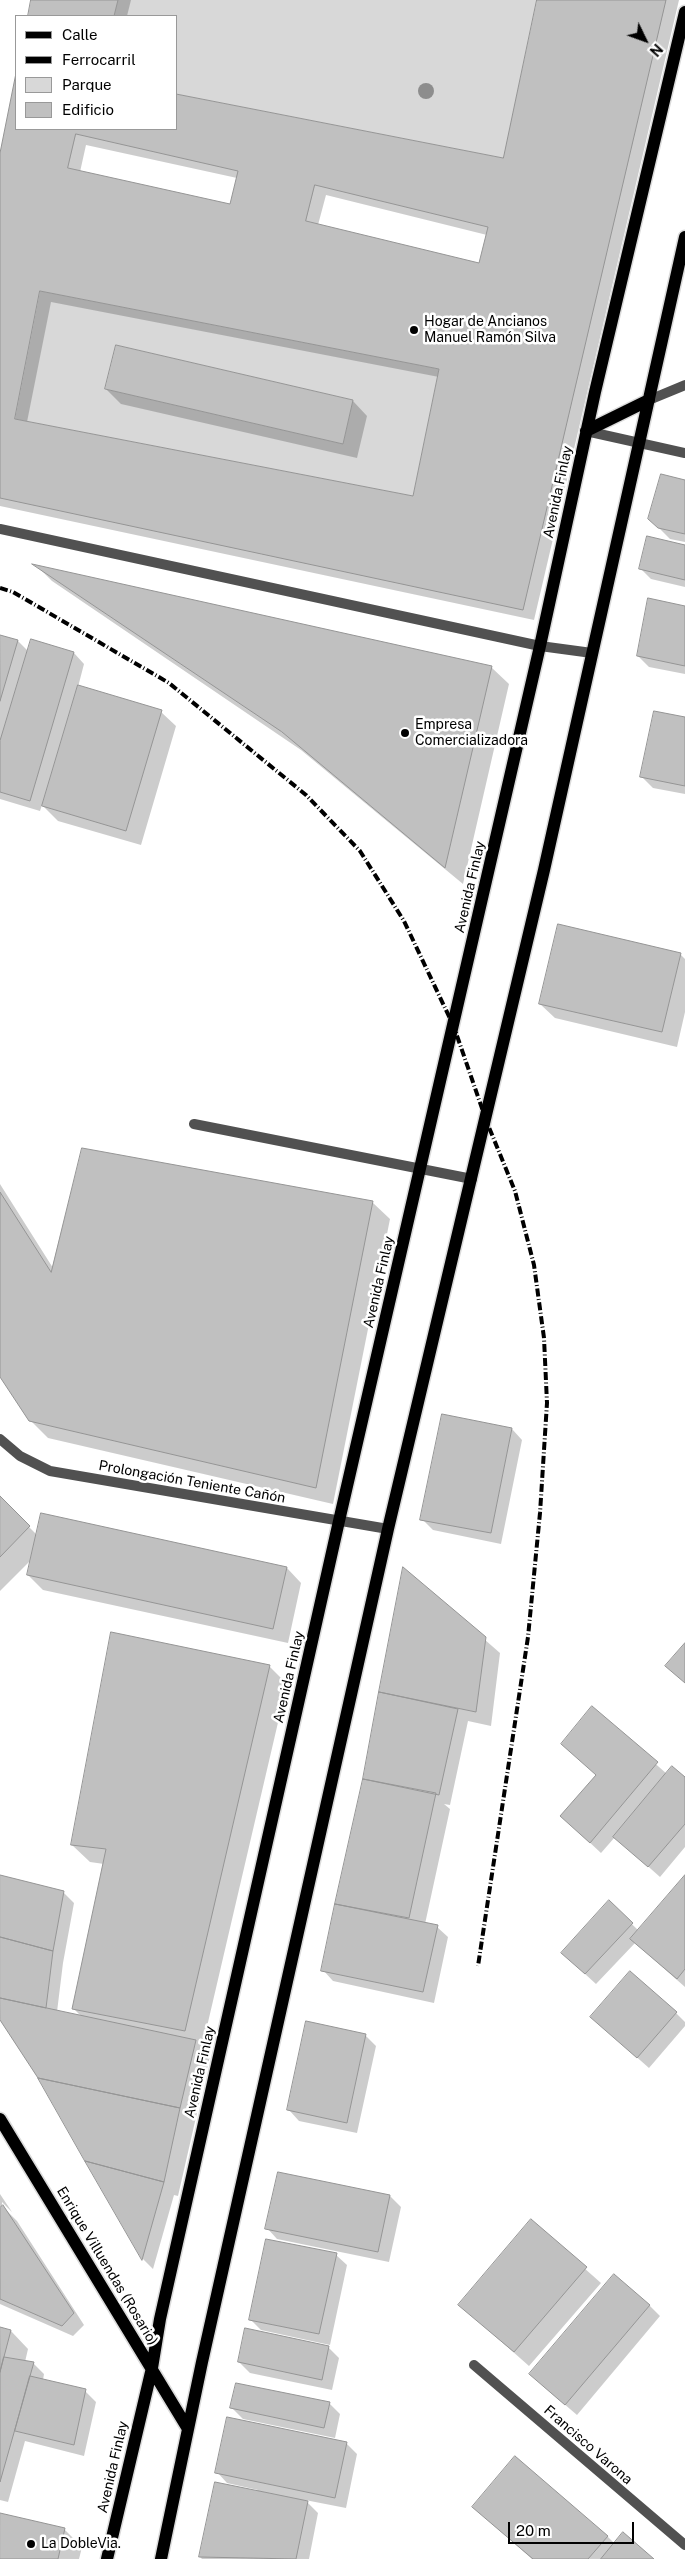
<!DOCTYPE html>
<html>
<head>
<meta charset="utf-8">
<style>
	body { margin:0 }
	#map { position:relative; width:685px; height:2559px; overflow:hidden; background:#fff; font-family:"Public Sans",sans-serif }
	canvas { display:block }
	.legend { position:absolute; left:15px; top:15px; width:162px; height:115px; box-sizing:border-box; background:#fff; border:1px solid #999; margin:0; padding:6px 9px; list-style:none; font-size:15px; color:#000 }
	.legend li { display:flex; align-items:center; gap:10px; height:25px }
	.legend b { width:25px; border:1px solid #999 }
	.north { position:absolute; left:620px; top:15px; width:50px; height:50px; -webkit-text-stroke:4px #fff; paint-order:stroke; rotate:132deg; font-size:14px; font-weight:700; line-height:20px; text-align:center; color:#000 }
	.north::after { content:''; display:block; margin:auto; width:18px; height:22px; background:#000; clip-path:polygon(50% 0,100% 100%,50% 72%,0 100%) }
	.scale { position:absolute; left:508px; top:2522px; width:126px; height:22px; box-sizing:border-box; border:2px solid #000; border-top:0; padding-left:6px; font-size:15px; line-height:18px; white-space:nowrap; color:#000; -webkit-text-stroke:4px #fff; paint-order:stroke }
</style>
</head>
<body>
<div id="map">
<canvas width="685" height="2559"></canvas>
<ul class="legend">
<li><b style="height:6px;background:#000"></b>Calle</li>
<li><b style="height:6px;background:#000"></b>Ferrocarril</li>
<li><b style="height:14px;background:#d8d8d8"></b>Parque</li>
<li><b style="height:14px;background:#c0c0c0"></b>Edificio</li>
</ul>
<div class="north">N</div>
<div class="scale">20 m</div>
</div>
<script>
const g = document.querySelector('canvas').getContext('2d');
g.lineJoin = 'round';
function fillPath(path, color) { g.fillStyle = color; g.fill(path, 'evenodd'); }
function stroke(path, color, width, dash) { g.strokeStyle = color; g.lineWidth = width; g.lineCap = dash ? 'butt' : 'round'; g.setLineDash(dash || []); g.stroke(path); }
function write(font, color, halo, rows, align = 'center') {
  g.font = font + ' "Public Sans",sans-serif'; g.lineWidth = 5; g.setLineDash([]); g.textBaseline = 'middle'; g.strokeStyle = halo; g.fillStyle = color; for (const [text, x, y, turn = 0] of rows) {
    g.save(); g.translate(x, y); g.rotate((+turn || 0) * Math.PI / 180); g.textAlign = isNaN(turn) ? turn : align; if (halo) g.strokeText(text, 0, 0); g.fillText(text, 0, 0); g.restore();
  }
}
const green = new Path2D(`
	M118,0H537L503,158L176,94V16H114Z
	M40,291L439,369L413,496L15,419ZM116,345L353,400L343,444L105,389Z`);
const shadow = new Path2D(`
	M32,0H131L127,16H29Z
	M539,0H679L534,620L0,506V159L16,79V129H176L504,159ZM86,145L237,178L231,206L80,172ZM326,195L487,235L480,264L318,225ZM51,302L439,377L414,498L27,422Z
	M106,389L353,401L367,416L357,458L121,404Z
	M685,482V542L670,539L650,519Z
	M685,546V587L651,579L640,568Z
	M37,566L491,667L509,684L463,884L301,750L52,581Z
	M685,607V674L649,667L638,656Z
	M0,636L18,641L28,651L74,653L84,664L78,687L161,712L176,726L141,845L58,821L42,805L40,811L0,799Z
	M685,719V794L653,788L642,777Z
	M680,954L685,959V1012L677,1047L555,1018L540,1004Z
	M0,1184L53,1268L372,1202L390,1219L333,1504L48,1438L30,1420L0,1375Z
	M512,1429L522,1440L501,1544L433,1530L422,1519Z
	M0,1498L37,1535L287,1568L301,1583L288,1643L43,1590L28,1575L32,1559L0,1591Z
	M404,1569L500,1653L491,1726L468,1721L450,1805L444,1804L450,1809L425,1924L437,1927L448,1937L434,2003L333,1981L323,1970L364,1778Z
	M269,1666L287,1684L202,2048L210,2056L178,2196L174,2195L153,2269L143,2259L39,2078L0,2018V1876L63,1892L74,1903L63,1963L57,2012L82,2017L73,2008L104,1864L90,1862L72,1845Z
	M592,1708L667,1774L685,1779V1847L660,1877L615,1837L601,1853L573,1827L597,1776Z
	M685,1877V1987L635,1943L596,1984L573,1963L609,1902L639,1931Z
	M676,2013L685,2022V2026L649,2068L591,2017Z
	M365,2035L376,2046L357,2133L299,2121L289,2110Z
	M279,2173L390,2196L401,2207L389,2262L277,2239L267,2228Z
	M0,2194L12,2212L2,2202V2206L17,2221L84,2325L73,2336L0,2304Z
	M531,2221L601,2283L529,2366L460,2305Z
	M336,2255L347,2265L330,2345L261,2330L250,2319Z
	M649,2305L660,2316L577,2415L542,2385Z
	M0,2328L11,2331L28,2349L25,2362L34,2364L44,2374L43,2380L85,2391L96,2402L84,2456L25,2441L8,2502L0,2500Z
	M328,2347L339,2358L332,2390L250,2373L239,2362Z
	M329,2403L340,2414L335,2438L243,2419L232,2408Z
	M346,2443L357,2454L346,2508L305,2500L318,2513L309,2559H202L200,2557L258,2490L227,2483L217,2472Z
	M473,2507L607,2536L615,2544L652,2559H532Z
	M0,2515L64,2529L82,2547L79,2559H0Z`);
const building = new Path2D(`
	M31,0H118L114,16H28Z
	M537,0H666L523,610L0,498V153L16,73V129H176V94L503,158ZM76,134L238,171L230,204L68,168ZM315,185L488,227L479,263L306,221ZM40,291L439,369L413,496L15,419Z
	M116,345L353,400L343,444L105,389Z
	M661,474L685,480V534L658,528L648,519Z
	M647,536L685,545V580L639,569Z
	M32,564L492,666L445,868L282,732Z
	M648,598L685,606V666L637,656Z
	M0,635L18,640L0,701Z
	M31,639L74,652L30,801L0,792V741Z
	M78,685L162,710L126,831L42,806Z
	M654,711L685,717V786L640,777Z
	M558,924L681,953L662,1032L539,1004Z
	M82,1148L373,1201L316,1488L29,1421L0,1377V1192L51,1272Z
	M442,1414L512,1428L491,1533L420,1520Z
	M0,1496L30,1526L0,1557Z
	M41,1513L287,1567L273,1629L27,1575Z
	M403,1567L486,1637L476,1712L379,1692Z
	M111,1632L270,1665L185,2031L72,2009L106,1849L71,1845Z
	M685,1643V1683L665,1666Z
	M379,1692L458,1709L439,1795L363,1779Z
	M592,1706L658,1762L590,1843L560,1816L596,1775L561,1744Z
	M672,1766L685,1777V1824L648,1867L613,1837Z
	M363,1779L436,1793L409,1918L335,1904Z
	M0,1875L64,1891L53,1951L0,1937Z
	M685,1875V1969L677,1979L630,1939Z
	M609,1900L633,1923L585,1974L561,1953Z
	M335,1904L438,1925L423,1992L321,1971Z
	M0,1937L53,1951L46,2008L0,1998Z
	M630,1971L677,2012L637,2058L590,2017Z
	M0,1998L196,2040L180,2108L38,2078L0,2020Z
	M306,2021L366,2034L347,2123L287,2110Z
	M38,2078L180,2108L164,2182L85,2161Z
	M85,2161L164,2182L142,2260Z
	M278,2172L390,2195L378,2252L265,2229Z
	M3,2205L74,2313L62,2326L0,2299V2208Z
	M531,2219L587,2267L514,2352L458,2305Z
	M266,2239L337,2253L319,2334L249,2320Z
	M614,2274L650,2305L565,2405L529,2374Z
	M0,2327L11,2330L0,2372Z
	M245,2328L329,2346L322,2380L238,2362Z
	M4,2357L34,2362L0,2482V2372Z
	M30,2376L86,2389L74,2445L15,2431Z
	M236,2383L330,2402L324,2428L230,2408Z
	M227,2417L347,2442L335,2498L215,2473Z
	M515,2456L608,2536L588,2559H533L472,2507Z
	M215,2482L308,2501L296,2559L199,2557Z
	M0,2513L65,2528L58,2559H0Z
	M623,2532L654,2559H601Z`);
const lane = new Path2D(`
	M649,400L685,385
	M0,529L540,646L592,653
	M194,1124L472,1179`);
const street = new Path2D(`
	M586,431L685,453
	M0,1439L20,1456L50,1471L388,1529
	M474,2365L685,2545`);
const primary = new Path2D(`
	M586,431L649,400
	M0,2119L188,2429
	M107,2559L152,2368L160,2319L339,1521L540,646L595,392L685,12
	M161,2559L202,2362L388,1529L544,870L685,237`);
const rail = new Path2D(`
	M0,588L13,592L169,683L306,795L360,851L404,921L454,1027L486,1120L515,1191L534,1265L544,1338L547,1403L540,1513L528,1637L478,1966`);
const trees = [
	[426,91]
];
const markers = [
	[414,330,5,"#000"],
	[405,733,5,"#000"],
	[31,2544,5,"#000"]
];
const poiNames = [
	["Hogar de Ancianos",424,322],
	["Manuel Ramón Silva",424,338],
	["Empresa",415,725],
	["Comercializadora",415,741],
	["La DobleVia.",41,2544]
];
const streetNames = [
	["Avenida Finlay",558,492,-78],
	["Avenida Finlay",470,887,-77],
	["Avenida Finlay",379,1282,-77],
	["Prolongación Teniente Cañón",192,1482,10],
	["Avenida Finlay",289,1677,-77],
	["Avenida Finlay",200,2072,-77],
	["Enrique Villuendas (Rosario)",107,2266,59],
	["Francisco Varona",588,2445,41],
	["Avenida Finlay",113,2467,-77]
];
fillPath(green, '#d8d8d8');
fillPath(shadow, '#0003');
fillPath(building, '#c0c0c0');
stroke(building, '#959595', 1);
stroke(primary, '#dbdbdb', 15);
stroke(lane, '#515151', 10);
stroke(street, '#515151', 10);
stroke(primary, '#000', 12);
stroke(rail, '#000', 4, [8, 2.5, 1, 2.5]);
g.fillStyle = '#8d8d8d';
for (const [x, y] of trees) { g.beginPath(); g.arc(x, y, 8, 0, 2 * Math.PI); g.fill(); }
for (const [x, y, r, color] of markers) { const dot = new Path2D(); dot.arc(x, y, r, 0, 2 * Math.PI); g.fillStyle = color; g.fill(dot); stroke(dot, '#fff', 2); }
write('14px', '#000', '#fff', poiNames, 'left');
write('14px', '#000', '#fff', streetNames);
</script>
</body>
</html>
